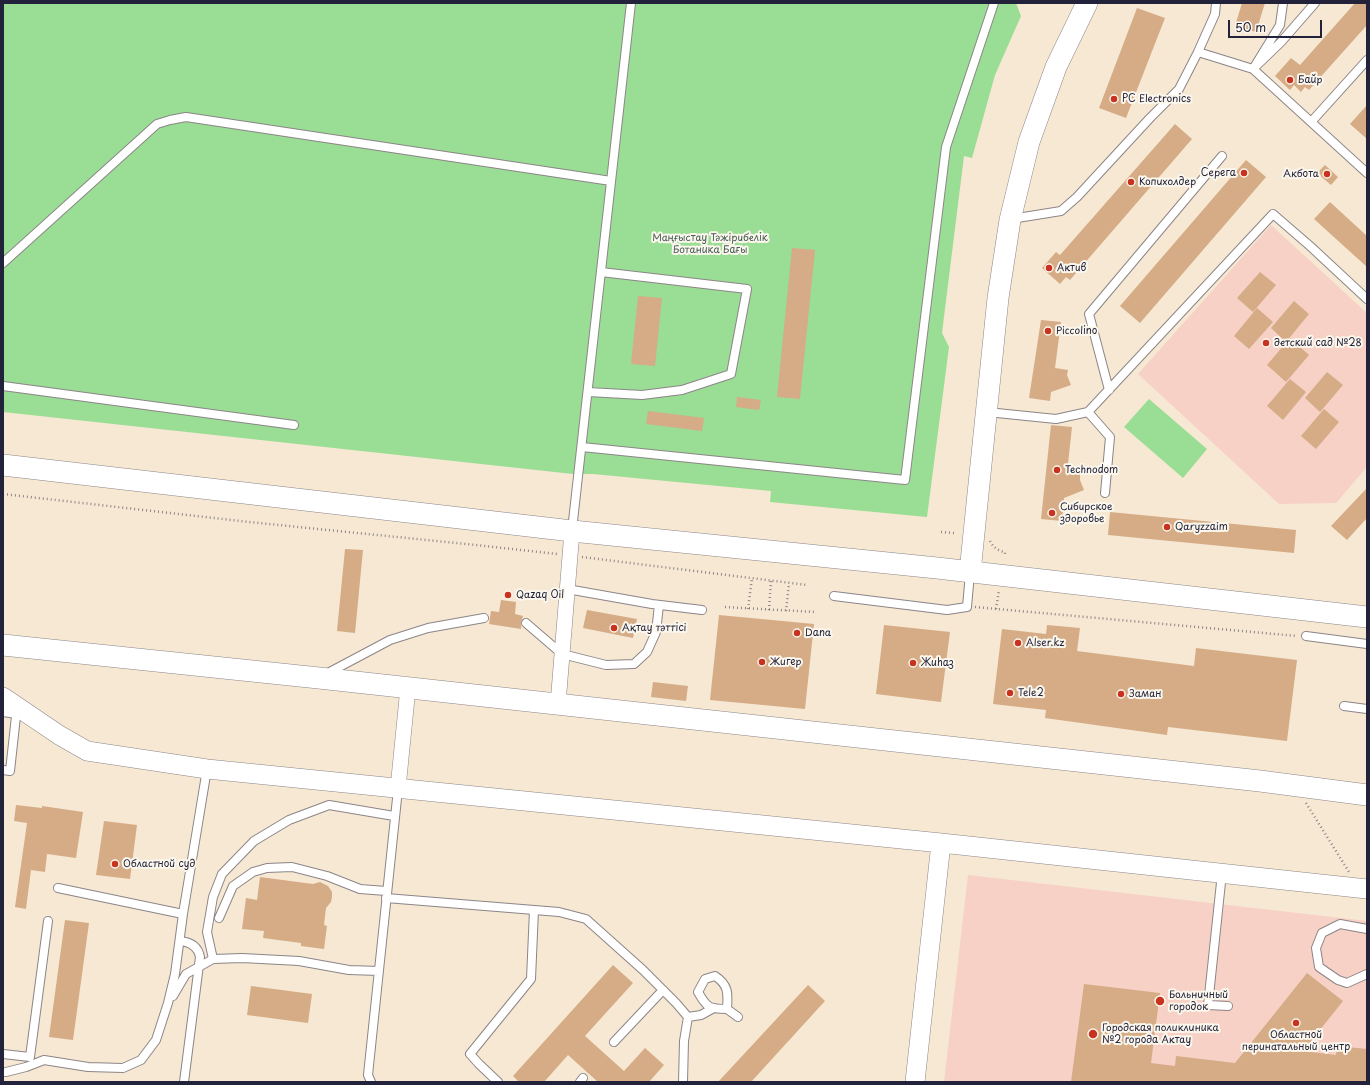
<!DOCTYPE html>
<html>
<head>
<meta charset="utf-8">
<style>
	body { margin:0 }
	#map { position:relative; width:1370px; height:1085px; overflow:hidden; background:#f6e8d3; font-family:"Playpen Sans",sans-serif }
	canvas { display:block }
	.frame { position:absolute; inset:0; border:4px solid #22223b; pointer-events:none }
	.scale { position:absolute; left:1228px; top:20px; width:94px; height:18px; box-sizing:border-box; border:2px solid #22223b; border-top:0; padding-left:5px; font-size:12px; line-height:14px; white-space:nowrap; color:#22223b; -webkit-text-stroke:3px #fbf7ec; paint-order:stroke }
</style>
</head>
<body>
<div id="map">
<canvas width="1370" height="1085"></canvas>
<div class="frame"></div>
<div class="scale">50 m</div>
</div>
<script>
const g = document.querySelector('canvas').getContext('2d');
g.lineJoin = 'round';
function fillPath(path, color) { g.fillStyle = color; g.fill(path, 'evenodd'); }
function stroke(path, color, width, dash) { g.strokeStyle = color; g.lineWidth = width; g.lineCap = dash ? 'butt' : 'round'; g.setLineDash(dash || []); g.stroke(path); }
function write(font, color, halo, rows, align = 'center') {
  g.font = font + ' "Playpen Sans",sans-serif'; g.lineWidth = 4; g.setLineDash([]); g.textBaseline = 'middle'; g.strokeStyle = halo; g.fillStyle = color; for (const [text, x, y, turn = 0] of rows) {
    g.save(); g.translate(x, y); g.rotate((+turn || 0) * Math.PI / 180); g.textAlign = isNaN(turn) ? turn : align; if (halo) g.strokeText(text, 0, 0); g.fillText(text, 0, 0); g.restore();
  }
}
const built = new Path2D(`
	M1271,225L1367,313V467L1336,503L1279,504L1138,374Z
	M968,875L1367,921V1082H944Z`);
const green = new Path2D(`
	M3,3H1016L1021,16L995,75L972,158L964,156L942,333L949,347L927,517L770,502L771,491L593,474H573L3,412Z
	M1149,399L1207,449L1183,478L1124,427Z`);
const building = new Path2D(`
	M1242,3H1265L1256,32L1235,26Z
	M1355,3H1367V25L1309,90L1305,87L1301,92L1294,85L1290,90L1275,76L1291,58L1300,65Z
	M1137,8L1165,18L1126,118L1099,108Z
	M1367,105V139L1350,124Z
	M1175,124L1192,139L1070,280L1066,277L1060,284L1042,268L1056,252L1060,255Z
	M1246,160L1266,177L1140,323L1120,306Z
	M1325,165L1338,177L1331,185L1317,173Z
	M1330,202L1367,236V267L1314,219Z
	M792,248L815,250L800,399L777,397Z
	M1260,272L1276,285L1253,312L1237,298Z
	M638,296L662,298L655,366L631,364Z
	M1294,301L1309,314L1286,342L1271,328Z
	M1257,308L1273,322L1249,349L1234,336Z
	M1041,320L1061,322L1055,368L1068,370L1067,375L1071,385L1051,392L1050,401L1029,398Z
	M1290,338L1309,355L1286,382L1267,365Z
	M1327,372L1343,385L1320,412L1305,398Z
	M1290,379L1306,392L1283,420L1267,406Z
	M737,397L761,400L759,410L736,407Z
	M1324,409L1339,422L1316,449L1301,436Z
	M648,411L704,418L702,431L646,424Z
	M1051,425L1072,427L1067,473L1080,474V480L1084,490L1064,498L1062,521L1041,519Z
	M1367,488V518L1347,540L1331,526Z
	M1110,512L1296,530L1294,553L1108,535Z
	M345,549L363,550L355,633L337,631Z
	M501,600L516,602L515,614L523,616L521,622V629L489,624L491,611L499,612Z
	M587,610L637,619L633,638L583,628Z
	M719,615L814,624L805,709L710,700Z
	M884,625L950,632L941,702L876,694Z
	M1047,625L1080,628L1077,651L1194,666L1196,648L1297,660L1287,741L1168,727L1167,735L1045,718L1046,710L993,704L1002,629L1046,634Z
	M653,682L688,686L686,701L651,697Z
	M16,805L42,808V806L83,812L76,858L47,854L45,872L31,870L26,909L15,907L27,823L14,821Z
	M104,821L137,825L130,879L96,875Z
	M260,877L313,884L320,882L328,886L332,892V897L331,902L326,908L324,925L327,926L324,949L301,946V943L263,938L264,931L242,929L246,898L257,900Z
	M65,920L89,923L73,1040L49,1037Z
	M613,965L633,983L585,1036L624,1071L645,1048L664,1065L649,1082H598L568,1055L544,1082H519L513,1076Z
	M1307,973L1343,1001L1303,1051L1336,1055L1337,1046L1367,1049V1082H1071L1084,984L1160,993L1151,1063L1175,1066L1176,1056L1235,1063Z
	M808,985L825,1001L751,1082H718Z
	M251,986L312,994L308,1023L247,1015Z`);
const path = new Path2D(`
	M3,494L249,522L476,545L557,554
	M941,532L954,533
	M990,541C993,547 998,551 1005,552V555
	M582,557L807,585
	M725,607L816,612
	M975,607L1297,636
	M748,609L752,578
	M996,609L999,590
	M769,610L771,581
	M786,611L789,583
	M1306,803L1349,872`);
const service = new Path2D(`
	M1283,3L1280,25L1253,69L1281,42L1315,3
	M1198,52L1215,14L1216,3
	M1312,121L1367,60
	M1011,219L1061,211L1077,197L1150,118L1179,89L1198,52L1253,69L1367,173
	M3,263L157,124L170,120L186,117L611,181
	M3,386L294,425
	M1109,390L1089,314L1222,156
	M588,392L642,395L682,390L731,374L747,289L601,272
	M987,412L1056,419L1088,412L1110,437L1105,493
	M1088,412L1273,214L1310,246L1367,299
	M582,447L905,480L946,147L994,3
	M572,530L631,3
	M567,589L652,604L702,610
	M834,596L947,610L967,607L970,573
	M526,623L562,654L606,665L634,664L647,652L656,632L659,605
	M1306,636L1367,644
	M326,674L390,640L428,628L484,618
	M1344,706L1367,709
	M3,712L17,714
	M3,770L10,771L17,707
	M1222,873L1208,1005L1228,1006
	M58,888L183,914
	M386,898L559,912L586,919L643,970L676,1003L688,1017
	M219,918L233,886L253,872L267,868L292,867L327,876L360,889L386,891
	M1367,929L1340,924L1322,933L1316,948L1319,967L1338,980L1347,983L1367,974
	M180,941C190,942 198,946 200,957L184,1082
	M213,959L207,932L213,897L222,874L254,841L289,820L329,805L394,816
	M173,996L186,974L213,959L242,958L299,961L349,970L379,971
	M727,1009C709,1009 707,1008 698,992L705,979L715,976C729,985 728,994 727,1009L738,1017
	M614,1042L663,990
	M3,1054L30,1057L48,921
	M6,1072L26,1067L44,1060L88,1067L123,1068L141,1060L156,1040L168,1003L175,974L183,914L207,769
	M371,1082L368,1075L398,789
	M498,1082L479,1064L470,1054L531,979L534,910
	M580,1082L583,1078
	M683,1082L684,1041L688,1017L701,1015L712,1009`);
const minor = new Path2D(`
	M558,704L572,531
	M398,788L408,688`);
const tertiary = new Path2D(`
	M3,697L59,735L87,751L207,769L941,843L1367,889
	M915,1082L941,843`);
const secondary = new Path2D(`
	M3,465L572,531L937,568L1367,617
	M970,572L998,298L1010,220L1029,142L1056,67L1087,3
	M3,645L319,678L1260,781L1367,795`);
const markers = [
	[1290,80,4,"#c8321e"],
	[1114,99,4,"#c8321e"],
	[1244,173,4,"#c8321e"],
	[1327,174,4,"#c8321e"],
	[1131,182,4,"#c8321e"],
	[1049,268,4,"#c8321e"],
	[1048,331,4,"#c8321e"],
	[1266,343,4,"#c8321e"],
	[1057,470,4,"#c8321e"],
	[1052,513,4,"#c8321e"],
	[1167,527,4,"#c8321e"],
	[508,595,4,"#c8321e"],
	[614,628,4,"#c8321e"],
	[797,633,4,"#c8321e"],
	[1018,643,4,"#c8321e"],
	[762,662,4,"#c8321e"],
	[913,663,4,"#c8321e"],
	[1010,693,4,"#c8321e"],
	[1121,694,4,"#c8321e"],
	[115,864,4,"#c8321e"],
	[1160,1001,5,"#c8321e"],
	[1296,1023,4,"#c8321e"],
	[1093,1034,5,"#c8321e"]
];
const poiNames = [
	["Байр",1298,80],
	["PC Electronics",1122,99],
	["Cерега",1236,173,"right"],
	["Акбота",1319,174,"right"],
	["Копихолдер",1139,182],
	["Актив",1057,268],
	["Piccolino",1056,331],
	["детский сад №28",1274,343],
	["Technodom",1065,470],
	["Сибирское",1060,507],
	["здоровье",1060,519],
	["Qaryzzaim",1175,527],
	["Qazaq Oil",516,595],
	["Ақтау тәттісі",622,628],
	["Dana",805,633],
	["Alser.kz",1026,643],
	["Жигер",770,662],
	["Жиhаз",921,663],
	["Tele2",1018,693],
	["Заман",1129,694],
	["Областной суд",123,864],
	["Больничный",1169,995],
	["городок",1169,1007],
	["Городская поликлиника",1102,1028],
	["№2 города Актау",1102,1040],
	["Областной",1296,1035,"center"],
	["перинатальный центр",1296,1047,"center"]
];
const parkNames = [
	["Маңғыстау Тәжірибелік",710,238],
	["Ботаника Бағы",710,250]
];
fillPath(built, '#f7d1c6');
fillPath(green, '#9add95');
fillPath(building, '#d5ac86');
stroke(service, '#8c8587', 10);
stroke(minor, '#8c8587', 16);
stroke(tertiary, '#8c8587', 20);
stroke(secondary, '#8c8587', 22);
stroke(path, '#8c8587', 2.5, [1, 3]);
stroke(service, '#fff', 8);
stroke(minor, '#fff', 15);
stroke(tertiary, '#fff', 19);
stroke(secondary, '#fff', 21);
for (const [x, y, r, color] of markers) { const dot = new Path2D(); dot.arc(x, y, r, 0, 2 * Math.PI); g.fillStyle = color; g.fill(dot); stroke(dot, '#fbf7ec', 1.5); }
write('10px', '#22223b', '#fbf7ec', poiNames, 'left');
write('10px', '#465a56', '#fbf7ec', parkNames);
</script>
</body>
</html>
